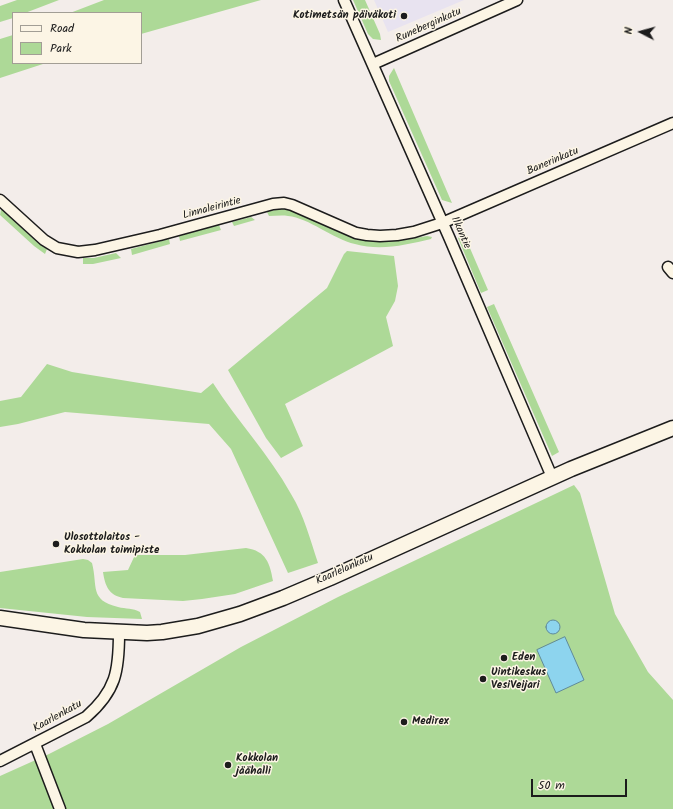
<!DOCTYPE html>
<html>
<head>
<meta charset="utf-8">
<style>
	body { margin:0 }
	#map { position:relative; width:673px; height:809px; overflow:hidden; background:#f3edea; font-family:Kalam,sans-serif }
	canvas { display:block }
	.legend { position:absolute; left:12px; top:12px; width:130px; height:52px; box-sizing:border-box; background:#fcf5e5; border:1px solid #a29e95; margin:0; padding:5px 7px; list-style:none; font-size:12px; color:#1c1c1c }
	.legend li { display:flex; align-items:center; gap:8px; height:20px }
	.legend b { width:20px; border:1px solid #a29e95 }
	.north { position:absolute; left:621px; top:12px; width:40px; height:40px; -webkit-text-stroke:3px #fcf5e5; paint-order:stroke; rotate:276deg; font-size:11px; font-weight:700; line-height:16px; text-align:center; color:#1c1c1c }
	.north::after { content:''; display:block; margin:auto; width:14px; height:18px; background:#1c1c1c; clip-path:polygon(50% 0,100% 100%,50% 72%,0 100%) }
	.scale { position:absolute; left:531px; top:779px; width:96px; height:18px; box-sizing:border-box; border:2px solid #1c1c1c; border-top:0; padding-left:5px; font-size:12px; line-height:14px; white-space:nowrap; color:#1c1c1c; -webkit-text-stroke:3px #fcf5e5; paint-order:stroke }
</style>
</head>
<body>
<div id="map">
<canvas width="673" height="809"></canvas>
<ul class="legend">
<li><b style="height:5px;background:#fcf5e5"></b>Road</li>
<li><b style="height:11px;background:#add997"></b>Park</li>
</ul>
<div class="north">N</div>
<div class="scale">50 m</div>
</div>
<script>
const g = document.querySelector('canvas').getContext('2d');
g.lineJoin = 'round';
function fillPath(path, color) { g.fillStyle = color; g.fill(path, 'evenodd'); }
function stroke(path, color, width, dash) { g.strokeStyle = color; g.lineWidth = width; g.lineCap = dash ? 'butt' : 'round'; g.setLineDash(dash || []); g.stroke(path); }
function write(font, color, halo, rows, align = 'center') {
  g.font = font + ' Kalam,sans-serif'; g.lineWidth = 3; g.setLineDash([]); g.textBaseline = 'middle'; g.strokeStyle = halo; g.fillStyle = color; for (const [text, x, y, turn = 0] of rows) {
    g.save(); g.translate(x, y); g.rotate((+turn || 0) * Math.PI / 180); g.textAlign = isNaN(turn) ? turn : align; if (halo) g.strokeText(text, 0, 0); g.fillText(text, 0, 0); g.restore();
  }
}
const built = new Path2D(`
	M374,0H464L388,32Z`);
const green = new Path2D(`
	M17,0H59L25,13H13V18L0,22V6Z
	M104,0H261L141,34V13H70Z
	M353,0H365L380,34L381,40L373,39L368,34Z
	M13,35V63H46L0,78V39Z
	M394,68L452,203L442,200L389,81V76Z
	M1,209L37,242L47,249L45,254L34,246L0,215Z
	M279,209H290L355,238L398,241L427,236L432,237L431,239C406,245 380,251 355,244C333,239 309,218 288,216C282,215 275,216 269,216L267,212Z
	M251,217L255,220L234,226L232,222Z
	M219,225L221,230L180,241L179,236Z
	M463,232L488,290L481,293L458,238Z
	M169,239L170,244L132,255L131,249Z
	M347,251L394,256L398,286L395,301L386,317L393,346L285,404L303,446L281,458L266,438L228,370L327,288L344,254Z
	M116,253L121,258L93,264H83V258H94Z
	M494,304L559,452L552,456L487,307Z
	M47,364L72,372L201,393L213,383C237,421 269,454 291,494C304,515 310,539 318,563L288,573L231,449L209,424L65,412L18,424L0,427V401L21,397Z
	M574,485L580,493L615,614L648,672L673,700V809H0V776L49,754L108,724L241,647L338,597Z
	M246,548C266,551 270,563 273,581L235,594L202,599L183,601L123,598C109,595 105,586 103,572L128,570L135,555H185Z
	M83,559L88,560L92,563C98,586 89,600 118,607C126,609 133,608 140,612L142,619L87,617L0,608V572Z`);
const water = new Path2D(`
	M546 627a7 7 0 1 1 14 0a7 7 0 1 1-14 0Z
	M565,637L584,680L556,693L537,650Z`);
const street = new Path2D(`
	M344,0L449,237L552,477
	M373,64L517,0
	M0,200L44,240L57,248L78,252L95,250L160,235L273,204L284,203L292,205L356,233L367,235L380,236L397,235L414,232L442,223L673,123
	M668,267L673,273
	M35,744L60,809
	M0,761L86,717C116,691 119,671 119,633`);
const secondary = new Path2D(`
	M0,618L84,630L147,633L162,632L198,626L240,614L283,598L330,578L571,469L673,428`);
const markers = [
	[404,16,4,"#1c1c1c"],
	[56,544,4,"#1c1c1c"],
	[504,658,4,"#1c1c1c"],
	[483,679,4,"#1c1c1c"],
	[404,722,4,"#1c1c1c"],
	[228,765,4,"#1c1c1c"]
];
const poiNames = [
	["Kotimetsän päiväkoti",396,16,"right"],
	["Ulosottolaitos -",64,538],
	["Kokkolan toimipiste",64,551],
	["Eden",512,658],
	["Uintikeskus",491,673],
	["VesiVeijari",491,686],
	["Medirex",412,722],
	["Kokkolan",236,759],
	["jäähalli",236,772]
];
const streetNames = [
	["Runeberginkatu",429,26,-24],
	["Banerinkatu",553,162,-23],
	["Linnaleirintie",212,209,-15],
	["Ilkantie",460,233,66],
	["Kaarlelankatu",345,570,-24],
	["Kaarlenkatu",58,717,-29]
];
fillPath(built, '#e8e3f0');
fillPath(green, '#add997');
fillPath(water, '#8dd4ee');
stroke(water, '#608a9a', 1);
stroke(street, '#1c1c1c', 13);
stroke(secondary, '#1c1c1c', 17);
stroke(street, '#fcf5e5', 10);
stroke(secondary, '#fcf5e5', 14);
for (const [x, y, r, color] of markers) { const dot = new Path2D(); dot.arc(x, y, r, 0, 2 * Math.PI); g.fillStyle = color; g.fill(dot); stroke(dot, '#fcf5e5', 1.5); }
write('bold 11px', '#1c1c1c', '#fcf5e5', poiNames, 'left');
write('11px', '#1c1c1c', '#fcf5e5', streetNames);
</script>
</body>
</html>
